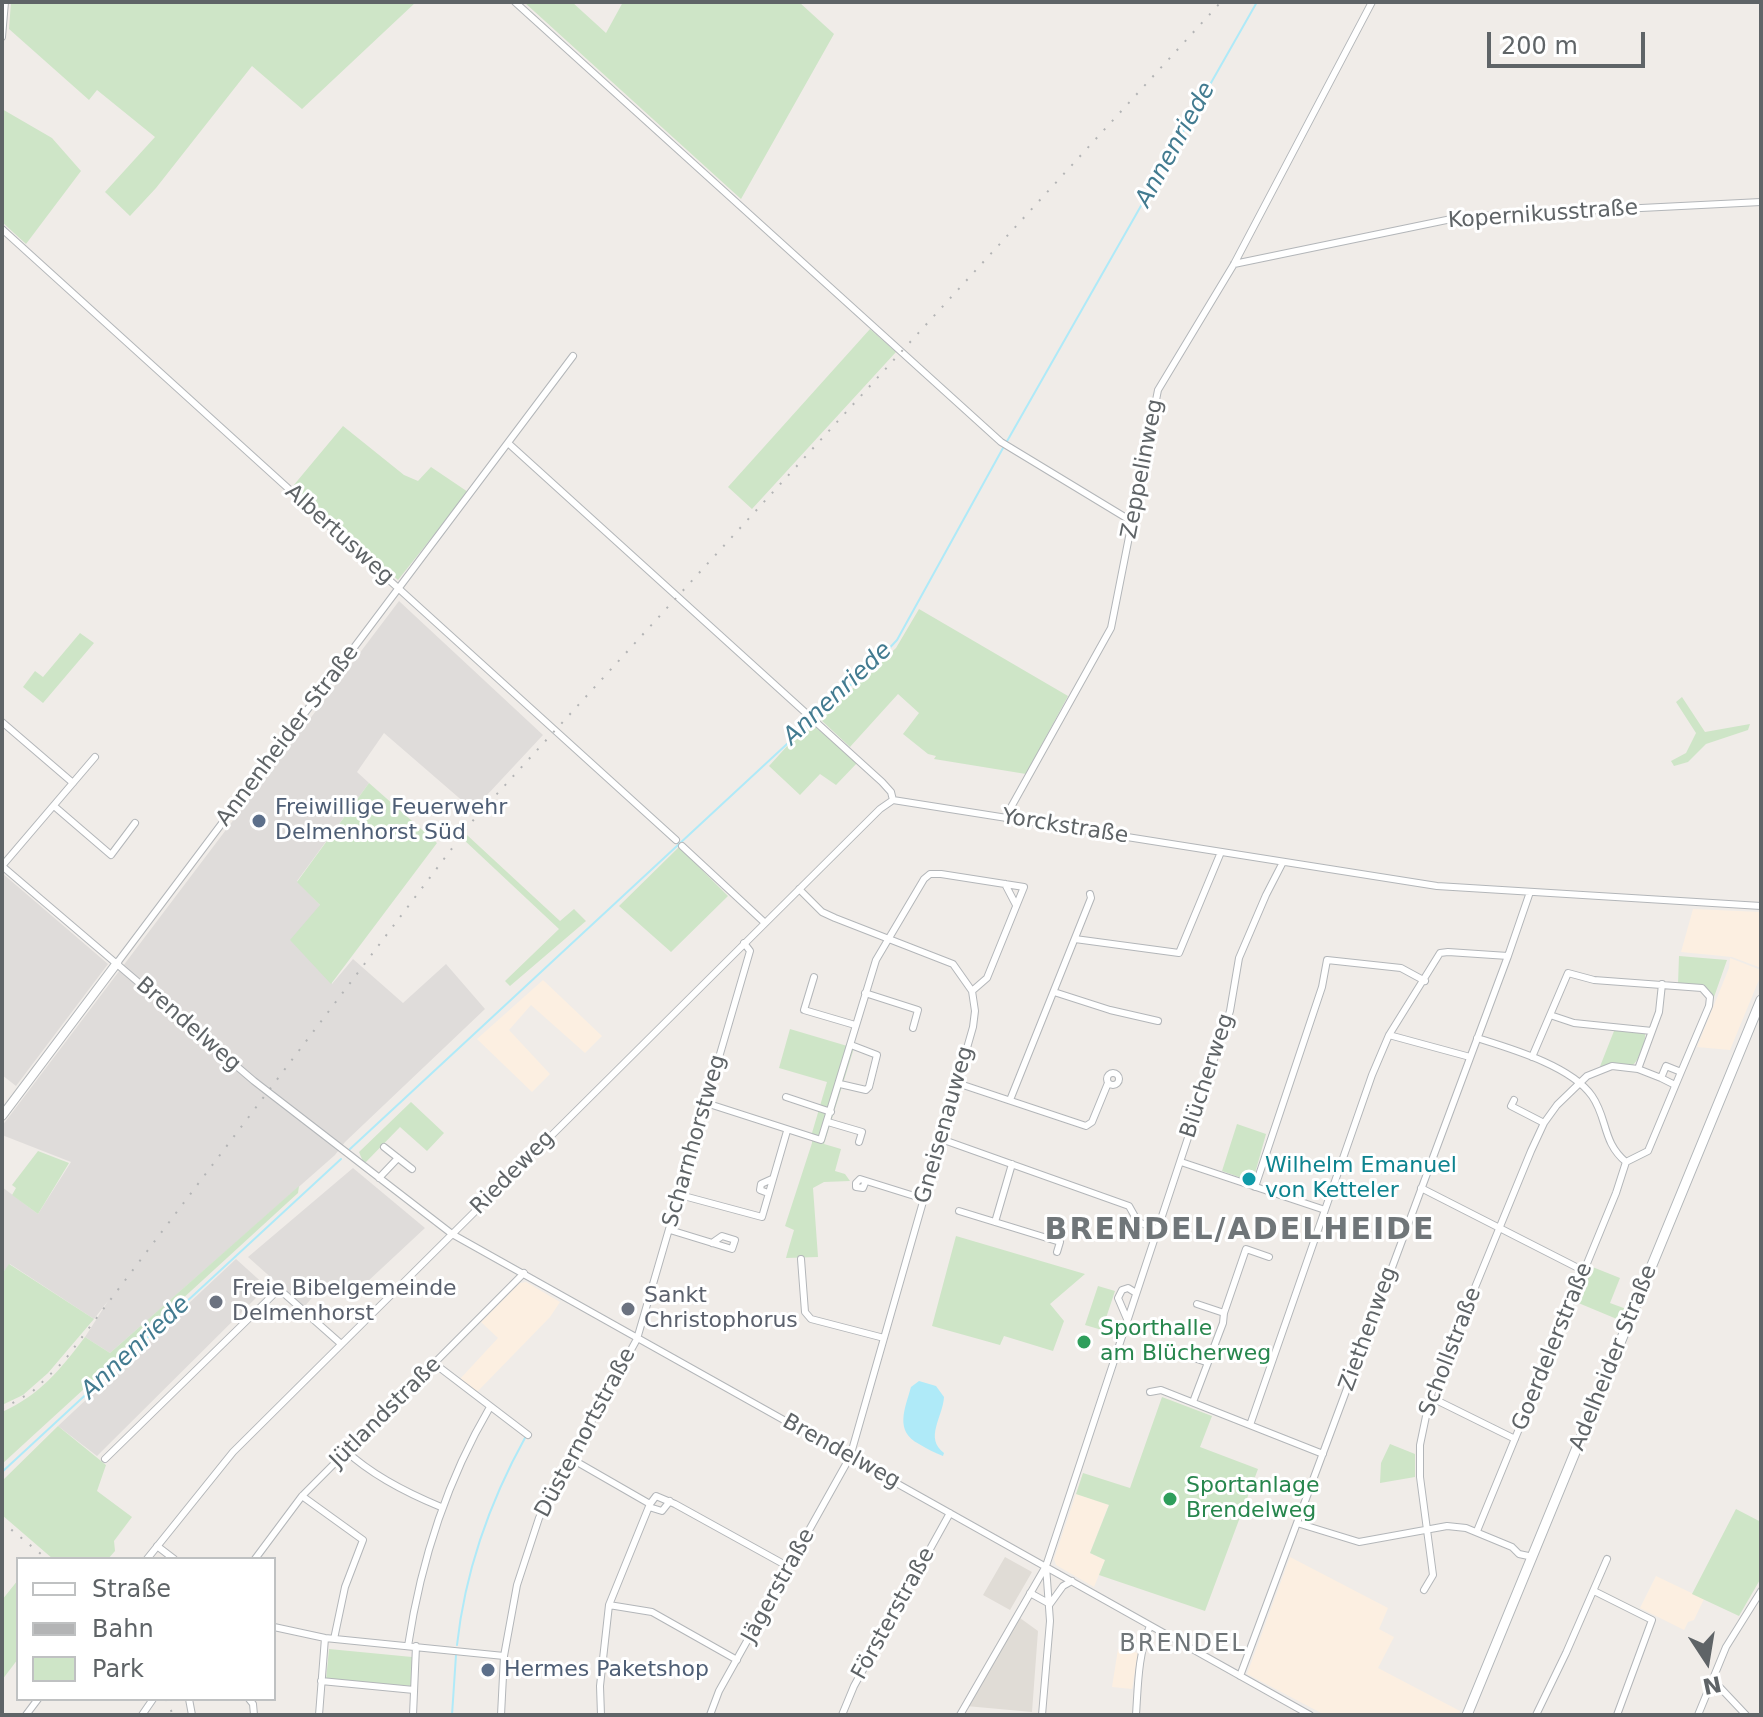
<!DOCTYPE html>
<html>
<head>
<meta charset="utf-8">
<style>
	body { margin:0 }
	#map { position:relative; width:1763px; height:1717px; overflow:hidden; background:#f0ece8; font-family:"DejaVu Sans",sans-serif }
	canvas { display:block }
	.frame { position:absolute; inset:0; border:4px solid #5f6467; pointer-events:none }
	.legend { position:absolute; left:16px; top:1557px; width:260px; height:144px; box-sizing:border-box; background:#fff; border:2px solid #bfc1c2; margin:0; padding:10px 14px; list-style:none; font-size:24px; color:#5f6467 }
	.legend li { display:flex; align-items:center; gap:16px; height:40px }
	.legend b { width:40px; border:2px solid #bfc1c2 }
	.north { position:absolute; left:1667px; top:1621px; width:80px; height:80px; -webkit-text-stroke:6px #fff; paint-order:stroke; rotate:168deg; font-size:22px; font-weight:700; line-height:32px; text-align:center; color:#5f6467 }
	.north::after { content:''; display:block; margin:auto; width:28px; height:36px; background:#5f6467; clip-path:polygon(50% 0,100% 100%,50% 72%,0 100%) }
	.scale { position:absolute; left:1487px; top:32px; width:158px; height:36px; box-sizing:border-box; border:4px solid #5f6467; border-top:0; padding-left:10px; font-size:24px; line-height:28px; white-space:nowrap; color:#5f6467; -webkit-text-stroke:6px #fff; paint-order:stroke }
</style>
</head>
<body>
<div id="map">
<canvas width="1763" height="1717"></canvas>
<div class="frame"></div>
<ul class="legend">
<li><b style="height:10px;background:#fff"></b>Straße</li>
<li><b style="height:10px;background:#b3b4b5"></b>Bahn</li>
<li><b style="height:22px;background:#cee5c7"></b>Park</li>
</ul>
<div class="north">N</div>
<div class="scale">200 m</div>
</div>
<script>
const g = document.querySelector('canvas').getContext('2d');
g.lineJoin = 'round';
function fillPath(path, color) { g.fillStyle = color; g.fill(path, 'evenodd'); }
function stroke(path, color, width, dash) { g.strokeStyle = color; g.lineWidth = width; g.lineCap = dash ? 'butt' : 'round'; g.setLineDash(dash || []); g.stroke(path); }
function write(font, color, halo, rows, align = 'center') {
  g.font = font + ' "DejaVu Sans",sans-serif'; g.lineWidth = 6; g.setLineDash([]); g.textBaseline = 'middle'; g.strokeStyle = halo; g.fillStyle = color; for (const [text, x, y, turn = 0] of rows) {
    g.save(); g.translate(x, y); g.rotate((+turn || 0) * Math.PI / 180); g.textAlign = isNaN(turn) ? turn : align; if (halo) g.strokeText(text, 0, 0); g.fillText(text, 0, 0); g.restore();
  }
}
const commercial = new Path2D(`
	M1693,909L1761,912V968L1732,957L1681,952Z
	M1730,958L1761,970V975L1730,1050L1697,1047L1729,968Z
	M543,980L602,1036L585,1053L531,1005L509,1030L550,1074L532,1092L477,1039Z
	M526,1282L560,1302L550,1317L477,1392L460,1379L498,1338L481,1322L520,1283Z
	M1076,1494L1109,1504L1090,1553L1105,1560L1094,1587L1056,1565L1054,1559Z
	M1290,1557L1388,1608L1379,1629L1394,1637L1378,1668L1460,1711L1459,1715H1325L1247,1674Z
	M1656,1576L1704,1599L1694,1620L1688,1622L1684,1630L1640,1608Z
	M1118,1649L1138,1653L1132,1689L1112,1687Z`);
const industrial = new Path2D(`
	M399,601L543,735L473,810L384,733L357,772L369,783L297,881L320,905L332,984L353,959L403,1003L446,964L485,1009L345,1142L335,1155L110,1353L85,1337L108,1301L94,1319L10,1264L2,1274V1187L38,1214L71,1162L2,1135V1126Z
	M2,873L108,964L16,1086L2,1075Z
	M353,1168L425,1228L352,1296L335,1283L330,1288L324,1284L304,1307L248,1257Z
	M236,1259L267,1287L97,1456L58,1426Z`);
const education = new Path2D(`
	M1005,1557L1032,1572L1010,1610L983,1595Z
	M1020,1618L1038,1631L1032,1712L966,1706Z`);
const green = new Path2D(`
	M11,2H416L302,109L252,66L156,188L130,216L105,192L155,137L97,90L89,100L9,29Z
	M524,2H572L606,33L623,2H799L834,34L741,199Z
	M2,109L52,138L81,171L26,244L2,222Z
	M870,329L896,352L752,509L728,487Z
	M343,426L404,475L418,481L431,467L468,492L398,580L293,486Z
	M919,609L1068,696L1026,774L934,759L936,756L928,754L903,734L919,713L898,694L850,747L820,719L896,648Z
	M80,633L94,643L43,703L23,687L35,671L43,677Z
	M1682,697L1705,732L1750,724L1748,730L1706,744L1688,762L1674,766L1671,761L1686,753L1696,733L1676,702Z
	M809,722L858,762L836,785L820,774L800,795L769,766Z
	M369,783L437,843L331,984L290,940L320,905L297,882Z
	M467,835L560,921L574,909L586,921L510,986L505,981L559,929L463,839Z
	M679,847L728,896L671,952L619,906Z
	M1679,956L1727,960L1714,997L1703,986L1678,984Z
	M790,1029L854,1048L824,1144L841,1149L835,1171L845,1174L850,1181L824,1182L813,1188L818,1257L786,1258L787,1254L794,1230L785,1226L812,1143V1133L827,1082L779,1068Z
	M1622,1030L1645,1034C1646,1042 1639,1060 1633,1065L1612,1064L1599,1069L1614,1031Z
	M411,1102L444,1133L427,1151L400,1127L364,1164L359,1152Z
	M1237,1124L1266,1134L1254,1177L1250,1181L1222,1171Z
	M38,1151L69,1163L38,1214L12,1195L16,1188L12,1185Z
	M299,1186L298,1193L2,1464V1412C40,1395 60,1370 85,1337L110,1353Z
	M956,1236L1085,1274L1050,1304L1064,1321L1053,1351L1004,1336L1000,1345L932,1326Z
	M9,1264L94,1319L48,1373L23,1395L2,1405V1274Z
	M1590,1266L1620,1278L1610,1303L1629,1310L1624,1322L1576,1302Z
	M1098,1286L1115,1291L1102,1330L1085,1325Z
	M1162,1397L1212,1416L1200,1447L1258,1469L1205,1611L1099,1575L1105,1560L1090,1553L1109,1505L1076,1494L1083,1473L1130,1488Z
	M58,1426L106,1465L97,1491L132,1517L114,1541L115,1551L108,1559H53L2,1515V1481Z
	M1390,1444L1415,1454V1477L1380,1483L1381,1463Z
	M1736,1509L1761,1522V1578L1739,1616L1692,1594Z
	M18,1580V1659L2,1680V1600Z
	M329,1649L412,1657L411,1686L326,1680Z`);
const water = new Path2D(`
	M919,1381L936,1386L944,1397C943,1417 924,1438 944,1453L943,1456C935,1453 927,1449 919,1444C894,1431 905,1409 911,1387Z`);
const stream = new Path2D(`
	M1006,443L1257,2
	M350,1149L883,655L897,640L1003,448
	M2,1472L341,1159
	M457,1645C465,1572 490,1501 526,1436
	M452,1715L456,1655`);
const minor = new Path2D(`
	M515,2L1001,442L1133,522
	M2,37L5,2
	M2,229L676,840
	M1234,264L1461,217L1761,202
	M508,443L882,782L891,792L893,800
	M2,722L73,783
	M95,757L2,866L254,1081L452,1234L1310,1715
	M893,800L1437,886L1761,906
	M54,806L111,855L135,823
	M1005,818L1111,628L1158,390L1234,264L1372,2
	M682,846L765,923
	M1005,884L1016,905
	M1075,939L1179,953L1221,852
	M117,963L573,356
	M814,977L804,1010L855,1025
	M1054,992L1110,1010L1158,1021
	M865,993L918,1010L913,1028
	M1550,1015L1574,1023L1652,1031
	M1389,1035L1470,1057
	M1477,1038C1512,1049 1571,1066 1592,1096C1608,1119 1602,1142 1626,1162L1648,1151L1681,1072L1666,1066L1661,1078L1675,1085
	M1532,1057L1568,973L1594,980L1702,988L1710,997L1709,1006L1681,1072
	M1638,1069L1659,1012L1662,984
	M1107 1079a6 6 0 1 1 12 0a6 6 0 1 1-12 0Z
	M957,1083L1086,1126L1092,1122L1108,1083
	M840,1084L866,1090L869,1087L877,1055L851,1045
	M786,1097L831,1112
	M1010,1100L1091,898L1090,894
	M1514,1100L1511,1106L1544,1123
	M706,1103L821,1140L876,960L924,879L930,874H941L1024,887L987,978L972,991
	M828,1122L862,1132L859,1142
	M941,1139L1129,1206L1138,1222L1157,1229
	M384,1147L412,1169
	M1181,1162L1325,1210
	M379,1178L398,1158
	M865,1183L863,1188L856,1187V1183L860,1179L924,1199
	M1255,1187L1322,987L1327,960L1401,968L1425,981
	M1421,1188L1584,1271
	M768,1193L760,1190L761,1184L772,1179
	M680,1195L762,1217L787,1131
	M959,1211L1060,1242L1057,1252
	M995,1222L1012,1164
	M670,1230L732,1249L735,1240L722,1236L712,1243
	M801,1259L805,1312L811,1319L884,1338
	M1197,1304L1224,1313
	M1127,1319L1118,1298L1122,1290L1128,1288L1136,1293
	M1182,1354L1206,1362
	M435,1364L528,1435
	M1150,1392L1161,1390L1323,1454
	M1430,1397L1515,1439
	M1193,1402L1223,1323L1224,1313L1246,1249L1269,1257
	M1250,1425L1372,1075L1389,1035L1440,953L1448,952L1508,956
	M346,1451C373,1476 407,1493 441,1507
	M570,1458L650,1504L656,1496L675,1504L789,1567
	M105,1459L279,1289L340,1343
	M302,1496L363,1540L345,1587L334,1639
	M649,1507L662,1511L670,1501
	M1297,1523L1359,1542L1447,1526L1466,1528L1512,1547L1519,1554L1533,1557
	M1477,1531L1616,1193L1626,1162
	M157,1546L174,1559
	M147,1559L233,1452L880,809L893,800
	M255,1559L302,1496L524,1273
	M1424,1590L1433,1575L1420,1477V1445L1430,1397L1531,1151L1544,1123L1557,1105L1587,1076L1612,1066L1638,1069L1661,1078
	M1594,1591L1652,1620L1617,1715
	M1030,1593L1050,1604L1063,1586L1072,1581
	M609,1605L652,1612L737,1660
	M274,1627L325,1638L504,1656
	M408,1646C421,1560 446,1482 490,1407
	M1240,1676L1508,956L1530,892
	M1712,1679L1746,1715
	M321,1681L414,1690
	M189,1699L192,1715
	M249,1699L253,1704L254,1715
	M26,1715L38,1699
	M142,1715L153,1699
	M319,1715L325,1638
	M413,1715L416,1646
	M501,1715L504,1656L517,1585L539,1518L553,1491L637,1339L750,951L744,943
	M601,1715L600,1686L609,1605L650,1504
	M710,1715L719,1691L850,1457L973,1027L975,1011L972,991L953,964L835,918L822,912L799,889
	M842,1715L854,1686L950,1513
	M960,1715L1046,1566L1230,1011L1239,958L1266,895L1283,862
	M1042,1715L1050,1621L1046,1566
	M1136,1715C1138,1685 1138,1654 1150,1626
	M1536,1715L1566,1653L1607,1559
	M1698,1715L1726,1647L1761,1591`);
const tertiary = new Path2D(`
	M2,1116L117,963`);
const secondary = new Path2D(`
	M1467,1715L1761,1000`);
const rail = new Path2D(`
	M2,1409L32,1392L64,1361L475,818L1221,2
	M2,1522L47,1559
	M166,1699L173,1715`);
const markers = [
	[259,821,8,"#5c6f8a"],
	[1249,1179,8,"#0f9aa8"],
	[216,1302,8,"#6b7280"],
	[628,1309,8,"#6b7280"],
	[1084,1342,8,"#2e9e5b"],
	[1170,1499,8,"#2e9e5b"],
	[488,1670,8,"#5c6f8a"]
];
const streetNames = [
	["Kopernikusstraße",1543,215,-4],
	["Zeppelinweg",1143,469,-79],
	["Albertusweg",339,535,42],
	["Annenheider Straße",288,736,-53],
	["Yorckstraße",1065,827,9],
	["Brendelweg",188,1025,41],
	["Blücherweg",1208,1076,-72],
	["Gneisenauweg",945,1125,-74],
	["Scharnhorstweg",695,1141,-74],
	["Riedeweg",513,1173,-45],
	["Ziethenweg",1369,1329,-70],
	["Goerdelerstraße",1553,1347,-68],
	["Schollstraße",1451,1352,-69],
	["Adelheider Straße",1614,1358,-68],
	["Jütlandstraße",386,1413,-45],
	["Düsternortstraße",586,1433,-62],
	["Brendelweg",841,1452,29],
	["Jägerstraße",779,1586,-61],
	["Försterstraße",894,1614,-61]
];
const serviceNames = [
	["Freiwillige Feuerwehr",275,808],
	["Delmenhorst Süd",275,833],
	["Hermes Paketshop",504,1670]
];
const cultureNames = [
	["Wilhelm Emanuel",1265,1166],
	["von Ketteler",1265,1191]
];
const worshipNames = [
	["Freie Bibelgemeinde",232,1289],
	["Delmenhorst",232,1314],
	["Sankt",644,1296],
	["Christophorus",644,1321]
];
const leisureNames = [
	["Sporthalle",1100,1329],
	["am Blücherweg",1100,1354],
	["Sportanlage",1186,1486],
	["Brendelweg",1186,1511]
];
const waterNames = [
	["Annenriede",1176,145,-61],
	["Annenriede",838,694,-43],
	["Annenriede",136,1348,-43]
];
const neighbourhoodNames = [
	["BRENDEL",1183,1645]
];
const districtNames = [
	["BRENDEL/ADELHEIDE",1240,1231]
];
fillPath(commercial, '#fcefe1');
fillPath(industrial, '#dfdcda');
fillPath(education, '#e0dcd6');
fillPath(green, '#cee5c7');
fillPath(water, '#afeaf8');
stroke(stream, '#afeaf8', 2);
stroke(minor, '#b3b6b9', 8);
stroke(tertiary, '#b3b6b9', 10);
stroke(secondary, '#b2b6b9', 11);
stroke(minor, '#fff', 6);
stroke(tertiary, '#fff', 8);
stroke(secondary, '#fff', 9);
stroke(rail, '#b3b4b5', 2, [2, 10]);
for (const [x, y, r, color] of markers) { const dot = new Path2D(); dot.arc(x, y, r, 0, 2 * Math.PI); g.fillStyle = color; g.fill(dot); stroke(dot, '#fff', 3); }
write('22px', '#5f6467', '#fff', streetNames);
write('22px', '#4e5e75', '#fff', serviceNames, 'left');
write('22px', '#0d838f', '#fff', cultureNames, 'left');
write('22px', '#5b616d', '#fff', worshipNames, 'left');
write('22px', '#27864d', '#fff', leisureNames, 'left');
write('italic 24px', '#427b90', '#fff', waterNames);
g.letterSpacing = '2px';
write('24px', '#707679', '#fff', neighbourhoodNames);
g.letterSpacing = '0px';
g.letterSpacing = '2px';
write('bold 30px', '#707679', '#fff', districtNames);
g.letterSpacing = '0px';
</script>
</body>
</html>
